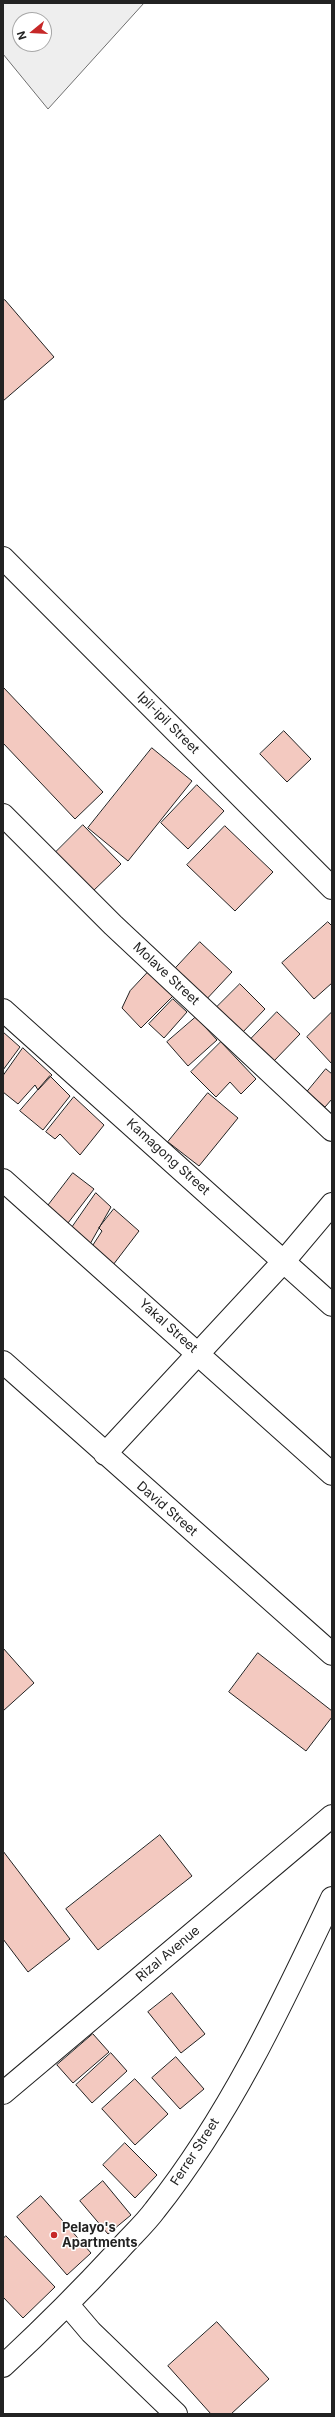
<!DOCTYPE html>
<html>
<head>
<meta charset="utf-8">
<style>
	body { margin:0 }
	#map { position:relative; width:335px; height:2417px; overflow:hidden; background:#fff; font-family:Inter,sans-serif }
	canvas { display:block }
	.frame { position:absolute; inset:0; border:4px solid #222; pointer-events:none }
	.north { position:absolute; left:12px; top:12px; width:40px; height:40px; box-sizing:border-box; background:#fff; border:1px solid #a7a7a7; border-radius:50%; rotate:252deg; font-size:11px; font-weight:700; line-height:16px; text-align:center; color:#222 }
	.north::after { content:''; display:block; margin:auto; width:14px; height:18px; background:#c62828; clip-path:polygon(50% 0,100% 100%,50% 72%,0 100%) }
</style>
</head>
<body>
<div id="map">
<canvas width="335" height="2417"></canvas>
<div class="frame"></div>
<div class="north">N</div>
</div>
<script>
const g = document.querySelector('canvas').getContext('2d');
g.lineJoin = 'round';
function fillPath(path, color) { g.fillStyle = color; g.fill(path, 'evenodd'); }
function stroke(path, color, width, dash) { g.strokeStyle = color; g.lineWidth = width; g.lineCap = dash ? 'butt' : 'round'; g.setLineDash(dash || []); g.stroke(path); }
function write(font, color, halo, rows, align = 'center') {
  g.font = font + ' Inter,sans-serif'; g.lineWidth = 3; g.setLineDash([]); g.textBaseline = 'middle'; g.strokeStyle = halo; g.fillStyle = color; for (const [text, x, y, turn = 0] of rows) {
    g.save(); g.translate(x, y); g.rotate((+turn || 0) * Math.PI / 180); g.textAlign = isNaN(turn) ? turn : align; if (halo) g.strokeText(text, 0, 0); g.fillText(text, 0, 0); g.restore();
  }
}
const green = new Path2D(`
	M3,3H144L48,109L3,54ZM20,20H44V44H20Z`);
const building = new Path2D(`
	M5,300L54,357L3,401V301Z
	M3,687L103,792L75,819L3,743Z
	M284,731L311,759L287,782L260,754Z
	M152,748L192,781L128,861L88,828Z
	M197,785L224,811L188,849L161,823Z
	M83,825L121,864L91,893L53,855Z
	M225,826L273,872L235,911L187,865Z
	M328,922L332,926V983L314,999L282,963Z
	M200,942L232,972L203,1003L172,972Z
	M151,969L175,994L141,1028L122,1008L130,991Z
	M240,984L265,1009L241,1034L215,1009Z
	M173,999L187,1012L164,1038L149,1024Z
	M277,1012L300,1034L273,1062L250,1040Z
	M332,1012V1064L307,1037Z
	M196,1017L217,1040L188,1066L167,1042Z
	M3,1032L20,1047L3,1070Z
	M221,1042L256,1079L241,1094L230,1082L216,1097L191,1072Z
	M23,1048L52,1075L38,1090L35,1085L18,1104L3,1092V1076Z
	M326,1069L332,1074V1099L325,1107L307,1092Z
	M50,1076L70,1096L43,1130L20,1111Z
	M208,1093L238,1118L199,1166L168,1142Z
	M74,1097L104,1125L80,1155L60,1134L55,1139L46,1132Z
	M73,1173L94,1189L68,1223L47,1207Z
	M96,1193L111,1207L90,1244L71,1229Z
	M114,1209L139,1231L113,1265L91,1248L102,1231L99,1228Z
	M3,1648L34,1683L3,1711Z
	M258,1653L332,1711V1717L306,1751L229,1692Z
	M160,1835L192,1876L98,1950L66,1909Z
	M3,1851L70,1939L28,1972L3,1939Z
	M172,1993L205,2034L181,2053L148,2012Z
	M93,2034L109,2052L73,2083L57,2065Z
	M111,2053L127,2071L92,2103L76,2085Z
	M176,2057L204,2089L180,2109L152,2078Z
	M135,2079L168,2114L135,2145L102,2109Z
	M125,2143L157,2175L135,2198L103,2165Z
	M103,2181L131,2215L108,2234L80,2201Z
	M41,2196L91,2253L67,2275L17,2217Z
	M6,2236L55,2287L23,2318L3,2297V2239Z
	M217,2322L269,2379L231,2414H211L168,2366Z`);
const minor = new Path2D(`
	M3,815L113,925L332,1130
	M3,1010L332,1305
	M3,1180L332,1474
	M3,1362L332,1654
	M105,1454L284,1261L332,1204
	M3,2093L332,1816
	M68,2305L91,2332L176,2414
	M3,2366C43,2329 81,2291 118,2251C130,2237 144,2225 155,2210C229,2117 281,2006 332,1898`);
const major = new Path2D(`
	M3,558L332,888`);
const markers = [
	[54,2235,4,"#c62828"]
];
const streetNames = [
	["Ipil-ipil Street",168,723,45],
	["Molave Street",166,974,43],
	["Kamagong Street",168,1157,42],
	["Yakal Street",168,1326,42],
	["David Street",167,1509,41],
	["Rizal Avenue",168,1954,-40],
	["Ferrer Street",195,2152,-57]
];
const poiNames = [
	["Pelayo's",62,2228],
	["Apartments",62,2243]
];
fillPath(green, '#eee');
stroke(green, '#6f6f6f', 1);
fillPath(building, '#f3c9c0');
stroke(building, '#222', 1);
stroke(minor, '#222', 24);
stroke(major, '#222', 24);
stroke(minor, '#fff', 22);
stroke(major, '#fff', 22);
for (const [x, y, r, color] of markers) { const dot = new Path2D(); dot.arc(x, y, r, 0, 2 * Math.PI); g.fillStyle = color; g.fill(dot); stroke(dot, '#fff', 1.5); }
write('13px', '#222', '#fff', streetNames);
write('bold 13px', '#222', '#fff', poiNames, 'left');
</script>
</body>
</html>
